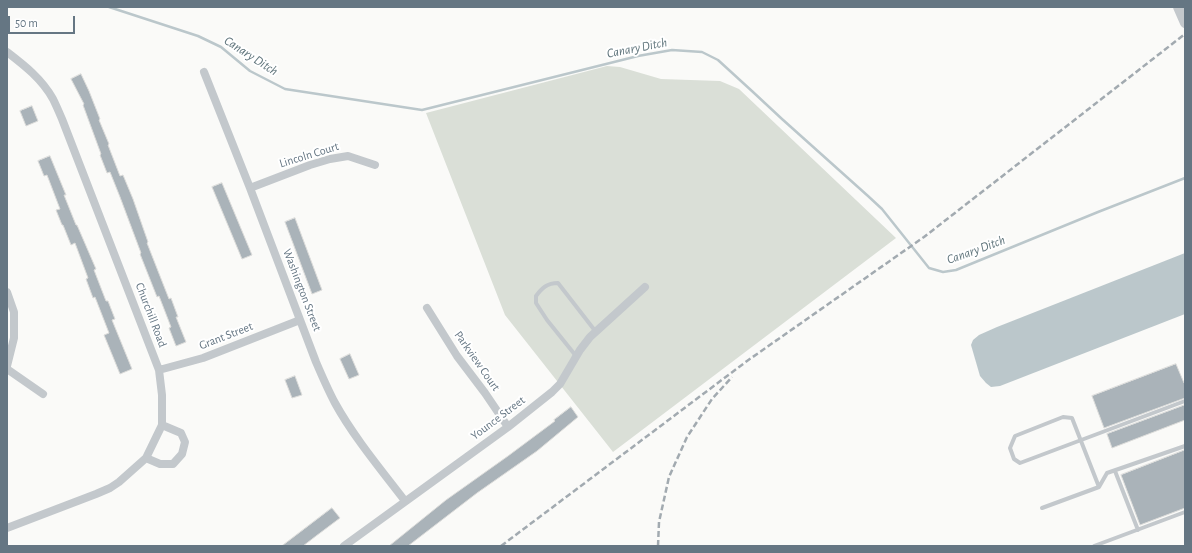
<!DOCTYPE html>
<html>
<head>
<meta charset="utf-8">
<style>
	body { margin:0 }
	#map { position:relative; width:1192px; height:553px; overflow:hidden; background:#fafaf8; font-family:"Alegreya Sans",sans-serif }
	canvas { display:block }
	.frame { position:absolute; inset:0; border:8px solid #657683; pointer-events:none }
	.scale { position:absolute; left:8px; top:16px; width:67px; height:18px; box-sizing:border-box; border:2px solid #657683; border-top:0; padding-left:5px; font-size:12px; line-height:14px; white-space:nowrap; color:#657683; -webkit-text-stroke:3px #fff; paint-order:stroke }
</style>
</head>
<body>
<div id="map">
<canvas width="1192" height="553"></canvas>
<div class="frame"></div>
<div class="scale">50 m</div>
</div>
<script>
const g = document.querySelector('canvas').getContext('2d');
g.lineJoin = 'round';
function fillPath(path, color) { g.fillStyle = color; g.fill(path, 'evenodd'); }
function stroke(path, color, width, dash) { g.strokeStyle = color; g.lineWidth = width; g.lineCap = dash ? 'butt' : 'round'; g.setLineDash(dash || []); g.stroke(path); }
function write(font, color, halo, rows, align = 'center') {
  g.font = font + ' "Alegreya Sans",sans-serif'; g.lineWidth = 4; g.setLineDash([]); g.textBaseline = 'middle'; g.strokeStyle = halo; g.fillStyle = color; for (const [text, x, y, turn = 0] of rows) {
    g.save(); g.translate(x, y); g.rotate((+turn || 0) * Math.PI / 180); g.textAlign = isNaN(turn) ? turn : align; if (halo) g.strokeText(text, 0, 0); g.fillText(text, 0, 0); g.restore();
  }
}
const green = new Path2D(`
	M607,66L620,67L661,79L720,81L739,89L896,238L613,452L505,315L426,113Z`);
const water = new Path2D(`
	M1185,253V314L1000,386L991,387L986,383L980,376L971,345L973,340L979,335L997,327Z`);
const stream = new Path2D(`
	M109,7L198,36L221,47L250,71L285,89L422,110L638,56L672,50L702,52L718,60L753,92L782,119L868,196L882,209L929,268L943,272L956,270L1098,212L1185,178`);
const building = new Path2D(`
	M81,74L89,91L100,119L99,120L109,144L108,145L120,176L123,175L133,199L148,242L147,243L169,299L171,298L178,317H176L186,342L176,346L169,328L171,327L159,296L157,297L140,254L141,253L120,197L110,172L107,173L100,155L101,154L83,105L84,104L71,79Z
	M32,106L38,121L26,126L20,111Z
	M50,156L66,195H64L76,225H77L96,269L94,270L106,301H108L115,319L112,320L132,369L120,374L104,335L109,333L95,297L93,298L86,279L88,278L75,243L71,245L63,225H62L56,210L60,209L47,175L44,176L38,161Z
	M222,183L252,255L242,259L212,187Z
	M295,218L322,290L312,294L285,222Z
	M350,354L359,375L349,379L340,359Z
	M1176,364L1184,383H1185V398L1104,428L1092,396Z
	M295,376L302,395L292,398L285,380Z
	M1185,405V420L1112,448L1107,434Z
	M571,407L578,417L537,451L477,493L408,546H389L446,500L508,456L555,421L554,420Z
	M1185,450V508L1140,525L1121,475Z
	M332,508L340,518L316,536L303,546H282Z`);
const service = new Path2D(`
	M576,356L547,320L536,303V296C542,288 547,283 558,283L596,332
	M1115,471L1138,530
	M1099,487L1072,418L1063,417L1015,436L1010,448L1014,459L1020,463L1185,401
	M1042,508L1099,487L1107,473L1185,446
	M1094,546L1185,512`);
const minor = new Path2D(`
	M7,52C24,65 42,79 53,99C56,105 59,112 62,119L159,370L162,395V425L146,458L119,482L110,488L96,494L7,528
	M204,72L250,188L316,362C322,376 328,390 335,403C353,436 382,471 405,501
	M250,188L310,165L330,159L348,156L375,165
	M7,292L14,312V338L7,366
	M427,308L457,356L485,393L508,427
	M7,369L43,394
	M159,370L203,358L300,320
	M146,458L160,464H173L182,454L185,442L181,433L162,425
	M344,546L508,427L552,392L560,384L580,350L590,337L645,287`);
const tertiary = new Path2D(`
	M1178,7L1185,23`);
const rail = new Path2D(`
	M501,546L747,361L924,237L1185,34
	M658,546L659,522L669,477L687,437L712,399L732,377`);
const streetNames = [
	["Lincoln Court",309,155,-17],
	["Washington Street",302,290,69],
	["Churchill Road",151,315,69],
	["Grant Street",226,336,-21],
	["Parkview Court",477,361,55],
	["Younce Street",498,418,-37]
];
const waterNames = [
	["Canary Ditch",637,48,-11],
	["Canary Ditch",251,56,33],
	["Canary Ditch",976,250,-20]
];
fillPath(green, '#dadfd7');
fillPath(water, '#bbc7cb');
stroke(stream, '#bbc7cb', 2.5);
fillPath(building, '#aab3b9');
stroke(building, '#dcdcda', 1);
stroke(service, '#c3c8cc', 4);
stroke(minor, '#c3c8cc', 8);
stroke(tertiary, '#c3c8cc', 10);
stroke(rail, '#a2aab0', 2.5, [6, 3]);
write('12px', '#657683', '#fff', streetNames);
write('italic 13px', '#60757c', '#fff', waterNames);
</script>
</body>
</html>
